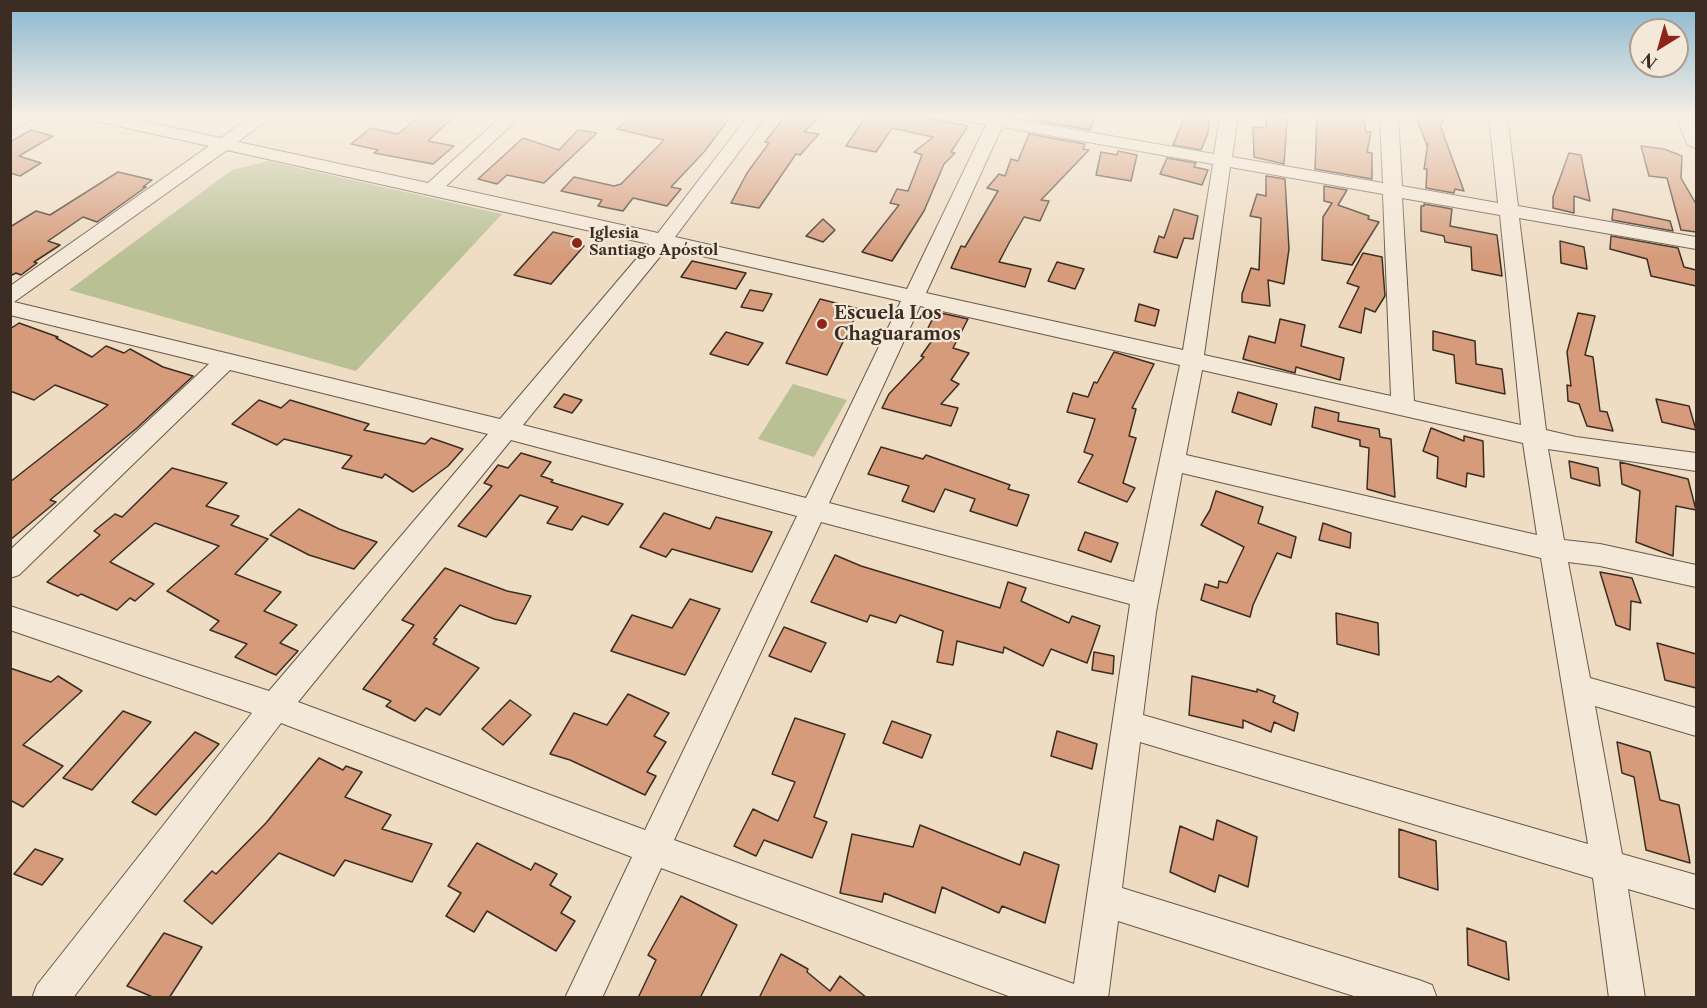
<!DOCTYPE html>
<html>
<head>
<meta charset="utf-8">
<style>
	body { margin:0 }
	#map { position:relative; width:1707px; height:1008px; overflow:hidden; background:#eedcc3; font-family:"Libre Caslon Text",serif }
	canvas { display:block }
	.frame { position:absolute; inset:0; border:12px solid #3b2d23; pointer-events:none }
	.north { position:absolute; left:1629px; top:18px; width:60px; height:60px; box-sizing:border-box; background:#f4e8d8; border:2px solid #aa9d90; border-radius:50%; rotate:217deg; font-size:16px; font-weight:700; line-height:24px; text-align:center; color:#3b2d23 }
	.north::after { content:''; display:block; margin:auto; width:21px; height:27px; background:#8f2418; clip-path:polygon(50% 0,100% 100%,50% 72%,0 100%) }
</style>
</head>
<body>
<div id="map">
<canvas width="1707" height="1008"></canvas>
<div class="frame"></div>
<div class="north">N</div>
</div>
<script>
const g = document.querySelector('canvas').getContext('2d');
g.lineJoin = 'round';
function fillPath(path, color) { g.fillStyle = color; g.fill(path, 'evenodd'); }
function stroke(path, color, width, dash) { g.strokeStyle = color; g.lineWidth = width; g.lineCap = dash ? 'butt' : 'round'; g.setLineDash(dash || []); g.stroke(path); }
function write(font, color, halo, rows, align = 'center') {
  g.font = font + ' "Libre Caslon Text",serif'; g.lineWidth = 4.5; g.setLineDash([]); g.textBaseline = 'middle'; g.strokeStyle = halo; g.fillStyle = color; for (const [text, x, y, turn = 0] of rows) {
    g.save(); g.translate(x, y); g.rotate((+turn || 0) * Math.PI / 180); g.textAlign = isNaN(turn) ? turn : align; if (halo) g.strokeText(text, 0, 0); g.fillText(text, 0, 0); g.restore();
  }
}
const green = new Path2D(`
	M268,161L502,214L356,371L69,290L232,170Z
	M793,384L847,400L814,457L758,439Z`);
const building = new Path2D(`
	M420,116H454L428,141L454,146L433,164L374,153L378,150L351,144L371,128L398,134Z
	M631,116H731L704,152L671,187L681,189L667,206L633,198L623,211L598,206L602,200L561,191L574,177L614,186L621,184L664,140L617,129Z
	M785,116H820L804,132L819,134L800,155L796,154L759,208L731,203L747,173L769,143L765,142Z
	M866,116L925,117L968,126L951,152L955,153L944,164L924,211L892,261L862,252L899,205L890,203L897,189L908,191L922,155L914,152L933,137L892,128L876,152L846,146Z
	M1036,116H1095L1090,130L1034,120Z
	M1185,116H1209L1208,133L1201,150L1173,145Z
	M1267,116L1287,120L1284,164L1254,157L1253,127L1266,128Z
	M1317,116H1363L1366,132H1371L1367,152L1372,153V179L1315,169Z
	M1416,116H1446L1440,125L1464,191L1455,189L1454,193L1426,188L1427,169H1424L1428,143L1427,146Z
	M31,130L53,136L19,156L41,163L20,176L10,173V142Z
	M578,130L597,133L544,183L507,175L497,184L478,179L523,138L559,150Z
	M1029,134L1085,144L1083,149L1089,150L1041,200L1049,201L1040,221L1024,217L1009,243L999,262L1031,269L1025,287L951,268L961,246L965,247L998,191L987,188L999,174L1005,176L1011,159L1018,161Z
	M1641,146L1664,149L1682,156L1681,178L1696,204V232L1681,230L1667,178L1649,176Z
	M1118,151L1137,155L1131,181L1096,175L1101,152L1117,155Z
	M1569,153L1581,155L1590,201L1574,196V213L1553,208V197Z
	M1167,158L1196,163L1194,167L1208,170L1202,185L1160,174Z
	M118,172L152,180L143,187H146L97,222L83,217L48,241L60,245L34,262L37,263L21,275L16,273L10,276V227L36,211L50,215Z
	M1266,176L1285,179L1289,249L1284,284L1268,280L1270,306L1242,302V294L1251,268L1259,270L1261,218L1250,216L1257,194L1266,196Z
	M1324,186L1347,190L1338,205L1369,216L1368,219L1379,222L1352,265L1322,260L1323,217L1332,203L1324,201Z
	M1424,204L1452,209L1450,226L1497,235L1502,276L1472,270L1471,247L1445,242L1444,236L1421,231V206H1424Z
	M1174,209L1198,216L1193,239L1184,238L1177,258L1154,252L1159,236L1164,238Z
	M1613,209L1670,221L1673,231L1612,220Z
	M823,219L835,230L823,242L806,236Z
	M553,232L578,238L574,244L584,246L551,284L514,275Z
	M1611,236L1678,248L1684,267L1696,270V286L1651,276L1647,259L1610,249Z
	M1560,241L1584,247L1587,269L1561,263Z
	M1363,253L1382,257L1385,296L1375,312L1365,308L1361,333L1339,327L1359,287L1347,283Z
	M692,261L746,273L736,289L681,277Z
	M1057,262L1084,269L1075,289L1048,281Z
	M750,290L772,294L763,311L741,307Z
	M820,299L859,309L827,375L786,363Z
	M1139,304L1159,310L1155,326L1135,321Z
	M936,312L968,319L953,348L969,353L951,380L959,384L941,404L958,408L951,426L882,408L889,394L924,357L921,356L936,335L926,332Z
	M1578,313L1595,316L1585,355L1593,357L1600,411L1607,412L1613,431L1587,426L1579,404L1568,401L1567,385L1571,386L1567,352Z
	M1280,319L1305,325L1301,346L1344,358L1340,380L1296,367L1295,373L1243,359L1249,336L1275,343Z
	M19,323L58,337L56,338L92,357L106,346L124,353L130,349L163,367L193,376L137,428L50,500L56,502L10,540V482L108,405L55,385L34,400L10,391V329Z
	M1433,331L1475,341L1476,364L1502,369L1505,394L1456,383L1454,355L1433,350Z
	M726,332L763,343L748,365L710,354Z
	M1114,352L1154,364L1132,408L1136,409L1129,436L1136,438L1123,483L1135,488L1127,502L1078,482L1093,455L1084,452L1095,419L1067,412L1073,393L1088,397L1094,382L1097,383Z
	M1238,392L1277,404L1271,425L1232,412Z
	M564,394L582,400L572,413L554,407Z
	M1656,399L1689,406L1696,430L1662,422Z
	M259,400L281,408L290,400L369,424L364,430L425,444L431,438L463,449L448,466L413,492L385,474L382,478L342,468L352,456L284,439L277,445L232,424Z
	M1315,407L1339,413L1338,421L1379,429L1380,437L1391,439L1395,497L1367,489L1369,448L1360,446V440L1312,427Z
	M1431,428L1464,441V436L1483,441L1484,477L1467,473L1466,487L1437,478L1438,457L1423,451Z
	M881,447L923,459L926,455L1010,485L1008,489L1029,495L1017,526L970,511L975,499L945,489L934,512L902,501L909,486L868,474Z
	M521,453L551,462L541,476L553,480L551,482L623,504L608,525L582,516L572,530L547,523L558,507L520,495L486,537L458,526L492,486L484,483L498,465L508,468Z
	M1569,461L1598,468L1600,486L1571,478Z
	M1620,462L1688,479L1696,510L1676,506L1673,556L1636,542L1640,491L1622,484Z
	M172,468L227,483L206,506L239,516L231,525L268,539L235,574L281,592L264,611L297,625L280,643L298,651L276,675L235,657L247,644L210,630L219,621L167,591L219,546L155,523L110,562L154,584L135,601L130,598L117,610L81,594L78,596L47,582L100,535L94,531L115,514L122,517Z
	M1216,491L1263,507L1258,523L1296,537L1291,558L1277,553L1253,605L1250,617L1201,600L1205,584L1218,588L1219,581L1227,583L1244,547L1201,525L1210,510Z
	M299,509L339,529L377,542L354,569L309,555L270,535Z
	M664,513L710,529L716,517L772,532L752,572L672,549L666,557L640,547Z
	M1323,523L1351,533L1350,548L1319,540Z
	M1085,532L1118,543L1111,562L1078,550Z
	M835,555L861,566L1000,608L1008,582L1026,588L1021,601L1069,623L1072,616L1100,626L1087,663L1051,649L1043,666L1004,647L1003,653L957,641L953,665L937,662L943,631L900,615L896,623L870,615L867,622L811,602Z
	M445,568L507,591L531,596L516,624L494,619L460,605L434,638L437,639L433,644L479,668L440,715L426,708L415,721L386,706L391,701L363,689L414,625L402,620Z
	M1600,572L1632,578L1641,603L1631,601L1630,630L1616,625Z
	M690,599L720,609L685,675L611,651L632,615L672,628Z
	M1336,613L1378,623L1379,655L1337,644Z
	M784,627L826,643L811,672L769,656Z
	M1657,643L1696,654V688L1665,680Z
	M1094,652L1114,656L1113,674L1092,670Z
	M10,668L51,682L58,676L82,691L23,745L63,766L23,807L10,800Z
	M1192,676L1257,692V689L1275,696L1273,702L1298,713L1294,731L1274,722L1271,732L1243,720V728L1189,715Z
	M628,694L669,713L654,736L666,742L647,772L656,776L645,795L570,760L550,754L574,713L607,725Z
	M510,700L531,715L503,745L482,729Z
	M123,711L151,722L92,790L63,778Z
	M795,718L845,734L814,817L827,822L812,858L764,840L756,856L734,846L753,809L778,821L795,782L772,774Z
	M892,721L931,735L922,758L883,743Z
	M1057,731L1097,744L1092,769L1051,756Z
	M195,732L219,744L156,815L132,802Z
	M1617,742L1650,752L1660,800L1679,805L1690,863L1646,850L1634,777L1622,773Z
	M319,758L343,770L346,766L362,772L345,797L391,815L382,829L432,844L412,882L345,860L334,876L279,853L212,924L184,901L212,871L216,874L266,823Z
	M1217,820L1257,837L1248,887L1219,875L1215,892L1170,872L1180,826L1213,840Z
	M920,825L1020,865L1024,852L1059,865L1045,923L1002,906L999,913L942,887L935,913L884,893L882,902L840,893L852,834L913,847Z
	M1399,829L1436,841L1438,890L1399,877Z
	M477,843L531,870L535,863L557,874L550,885L571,897L561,913L575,921L556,951L487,911L474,932L446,916L461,893L448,886Z
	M35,849L63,859L42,885L14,874Z
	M681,896L737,925L700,998H638L656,960L648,955Z
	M1467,928L1506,942L1509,980L1468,965Z
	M164,933L202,947L169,998H155L127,986Z
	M781,954L808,969L807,972L830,991L840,976L867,998H759Z`);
const minor = new Path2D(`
	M17,116H38L10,132V120Z
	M86,116H118L221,138L252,116H272L238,142L428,183L502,116H521L446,186L658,233L748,116H766L675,237L907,289L986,125L960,120L957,116H1008L1007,118L1214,154L1220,116H1238L1232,157L1383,183L1380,116H1398L1402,186L1498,203L1489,116H1507L1518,206L1696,237V249L1519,218L1546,430L1576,437L1696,453V471L1548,449L1564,540L1600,544L1696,565V587L1600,566L1568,562L1590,678L1696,708V736L1595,706L1622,854L1696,875V909L1628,889L1645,998H1609L1593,878L1140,742L1122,888L1419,980L1432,985L1437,998H1360L1118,921L1108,998H1014L661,868L602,998H565L632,857L281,723L73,998H32L37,985L252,713L10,630V606L269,691L488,434L230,370L19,575L10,578V550L209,364L10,315V286L209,146L95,121ZM1002,127L1213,164L1183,350L926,293ZM227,150L649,244L500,419L14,302ZM1230,167L1383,194L1391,396L1204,355ZM1402,198L1500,215L1521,425L1414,401ZM667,248L901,301L806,498L523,425ZM920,306L1180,365L1134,582L829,503ZM1202,370L1523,443L1537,535L1186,455ZM511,440L797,516L645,830L298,702ZM1182,473L1541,558L1588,844L1143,715L1156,612ZM821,522L1130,604L1074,984L674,840Z
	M1676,116H1694L1696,123V149L1687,144Z`);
const markers = [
	[577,243,6,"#8f2418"],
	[822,324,6,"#8f2418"]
];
const farPoinames = [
	["Iglesia",589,234],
	["Santiago Apóstol",589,251]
];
const poiNames = [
	["Escuela Los",834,314],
	["Chaguaramos",834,335]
];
fillPath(green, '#b8c094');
fillPath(building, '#d59b7b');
stroke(building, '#3b2d23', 1.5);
stroke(minor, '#68594b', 2);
fillPath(minor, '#f4e8d8');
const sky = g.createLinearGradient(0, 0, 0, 257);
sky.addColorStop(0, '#89b7d1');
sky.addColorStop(0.45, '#f7efe4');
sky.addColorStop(1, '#f7efe400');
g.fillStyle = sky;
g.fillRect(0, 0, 1707, 257);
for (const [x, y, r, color] of markers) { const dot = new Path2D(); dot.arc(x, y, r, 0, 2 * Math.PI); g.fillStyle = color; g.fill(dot); stroke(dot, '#f4e8d8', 2); }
write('bold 15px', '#3b2d23', '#f4e8d8', farPoinames, 'left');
write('bold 18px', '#3b2d23', '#f4e8d8', poiNames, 'left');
</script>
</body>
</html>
